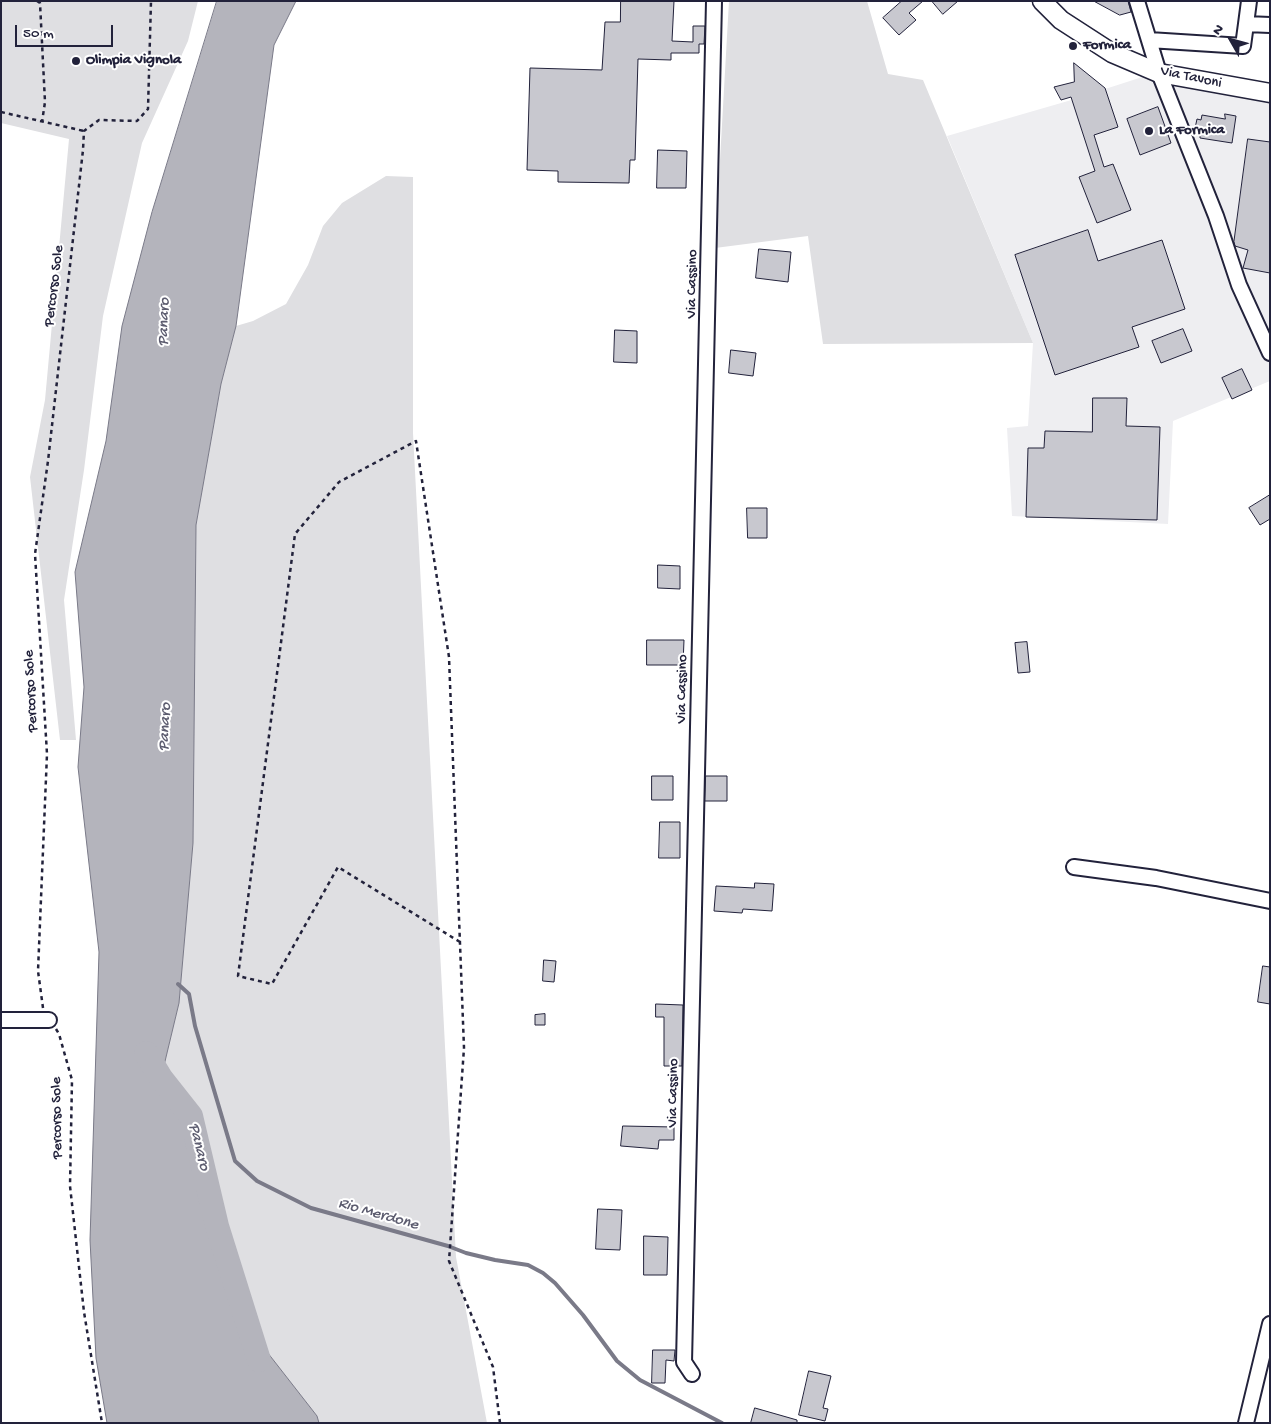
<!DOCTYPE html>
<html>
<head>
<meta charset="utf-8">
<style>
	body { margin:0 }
	#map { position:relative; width:1271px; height:1424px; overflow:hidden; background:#fff; font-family:"Gochi Hand",sans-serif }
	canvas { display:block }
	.frame { position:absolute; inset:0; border:2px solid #22223b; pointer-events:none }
	.north { position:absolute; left:1206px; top:15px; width:50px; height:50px; -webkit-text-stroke:4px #fff; paint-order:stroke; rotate:308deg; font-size:14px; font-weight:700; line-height:20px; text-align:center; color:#22223b }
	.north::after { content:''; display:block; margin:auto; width:18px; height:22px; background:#22223b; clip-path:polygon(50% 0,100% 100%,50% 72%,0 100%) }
	.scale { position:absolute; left:15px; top:25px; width:98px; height:22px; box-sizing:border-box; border:2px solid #22223b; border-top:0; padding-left:6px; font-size:15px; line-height:18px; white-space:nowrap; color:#22223b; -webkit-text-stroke:4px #fff; paint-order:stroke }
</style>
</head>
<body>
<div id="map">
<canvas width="1271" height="1424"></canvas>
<div class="frame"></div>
<div class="north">N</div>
<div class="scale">50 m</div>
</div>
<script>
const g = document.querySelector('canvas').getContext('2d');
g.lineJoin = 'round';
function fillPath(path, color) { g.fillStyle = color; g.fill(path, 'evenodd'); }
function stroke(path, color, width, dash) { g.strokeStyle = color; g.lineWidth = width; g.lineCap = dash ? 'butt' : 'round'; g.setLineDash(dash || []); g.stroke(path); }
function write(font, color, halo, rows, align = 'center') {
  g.font = font + ' "Gochi Hand",sans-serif'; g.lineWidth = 4; g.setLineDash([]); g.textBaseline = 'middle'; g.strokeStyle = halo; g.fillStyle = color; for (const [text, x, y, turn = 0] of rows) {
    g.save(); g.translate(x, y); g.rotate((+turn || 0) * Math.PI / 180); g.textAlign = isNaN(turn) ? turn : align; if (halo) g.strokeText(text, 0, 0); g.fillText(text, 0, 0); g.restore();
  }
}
const built = new Path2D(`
	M1164,70L1270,86V381L1173,421L1168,524L1012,516L1007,428L1028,426L1033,343L947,136L1068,101Z`);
const green = new Path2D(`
	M1,1H198L188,41L142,143L103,316L84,470L64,600L76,740H60L30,477L45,400L69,139L1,123Z
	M729,1H867L888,74L923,80L1033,343L823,344L808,236L715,248Z
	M386,176L413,177V433L456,1257L487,1423H319L317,1416L239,1316L191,1116L161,1078L179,1003L193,843L196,525L221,384L236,326L253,321L286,304L308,265L323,226L342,203Z`);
const water = new Path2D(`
	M217,1H296L274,45L236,326L221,384L196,525L193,843L179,1003L161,1078L191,1116L239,1316L317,1416L319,1423H107L96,1358L90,1240L99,952L78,767L84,687L75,572L106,441L122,326L152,212Z`);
const stream = new Path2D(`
	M178,984L189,994L195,1026L235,1161L257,1181L311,1208L448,1246L466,1253L495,1260L528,1265L543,1273L555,1283L583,1315L617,1361L640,1380L722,1423`);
const river = new Path2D(`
	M146,1053L161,1078L191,1116L217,1226L259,1360`);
const building = new Path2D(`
	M621,1H674L672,41L693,42V26H705L704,44H699V53H671V60L638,59L635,160H630L629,183L558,182V171L527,170L530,68L602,70L605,22H620Z
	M902,1H923L909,13L916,20L899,35L883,18Z
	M932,1H958L943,14Z
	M1094,1H1128L1131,12L1120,15Z
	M1074,63L1105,88L1118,127L1094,135L1104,167L1113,164L1131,210L1097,223L1079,177L1095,171L1071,97L1061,100L1054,87L1074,82Z
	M1158,107L1171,143L1140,155L1127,119Z
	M1225,114L1236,116L1232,143L1200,138V134L1194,133L1197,119L1201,120L1202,115L1225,119Z
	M1248,139L1270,142V273L1243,268L1248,250L1235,246L1234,242Z
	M658,150L687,151L686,188H657Z
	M1088,230L1098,261L1162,240L1185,309L1132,327L1139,347L1055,375L1015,255Z
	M759,249L791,252L788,282L756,278Z
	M1183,329L1192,351L1161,363L1152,341Z
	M615,330L637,331V363L614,362Z
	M731,350L756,353L753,376L729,373Z
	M1242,369L1252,390L1232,399L1222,378Z
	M1093,398H1127L1126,426L1160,427L1157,520L1026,517L1028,448H1044L1045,431L1092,432Z
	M1270,495V519L1260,525L1249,508Z
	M747,508H767V538H748Z
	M658,565L680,566V589L658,588Z
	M647,640H684L683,665H647Z
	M1027,642L1030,672L1018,673L1015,643Z
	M652,776H673V800H652Z
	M706,776H727V801H705Z
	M660,822H680V858H659Z
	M755,883L774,884L772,911L743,909L742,913L714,911L716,886L754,888Z
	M544,960L556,961L554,982L543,981Z
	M1263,966L1270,967V1004L1258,1002Z
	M656,1004L683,1005L682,1066H664V1017H656Z
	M545,1014V1025H535V1015Z
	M623,1126L674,1127V1140H659L658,1149L621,1146Z
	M598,1209L622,1210L620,1250L596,1249Z
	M644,1236L668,1237L667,1275H644Z
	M653,1350H675L674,1361L666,1360L665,1383H652Z
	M809,1371L831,1376L823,1408L828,1409L825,1421L799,1415Z
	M755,1408L797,1420V1423H751Z`);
const path = new Path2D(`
	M37,1L40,3L45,102L42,122
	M1,112L84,131
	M460,942L338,867L272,984L238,976L295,534L339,482L416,441L449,657L464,1048L449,1261L493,1367L500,1423
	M43,1008L38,971L47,754L35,554L48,461L83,150L84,131L99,120L137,121L148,109L151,1
	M56,1029L59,1034L72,1080L70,1186L84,1312L102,1423`);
const minor = new Path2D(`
	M1137,1L1159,73L1216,216L1239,285L1270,353
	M1246,24L1249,1
	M1149,40L1243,46L1246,24L1270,25
	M1074,867L1156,878L1270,901
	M1,1020H49
	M692,1374L684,1362L714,1
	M1246,1423L1270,1324`);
const major = new Path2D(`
	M1042,1L1061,20L1112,53L1159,73L1270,93`);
const markers = [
	[1073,46,5,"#22223b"],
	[76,61,5,"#22223b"],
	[1149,131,5,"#22223b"]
];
const poiNames = [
	["Formica",1083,46],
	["Olimpia Vignola",86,61],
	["La Formica",1159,131]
];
const streetNames = [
	["Via Tavoni",1191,78,12],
	["Via Cassino",693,284,-89],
	["Percorso Sole",55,286,-83],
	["Via Cassino",683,689,-89],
	["Percorso Sole",32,691,-93],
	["Via Cassino",674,1093,-89],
	["Percorso Sole",58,1118,-91]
];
const waterNames = [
	["Panaro",165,322,-88],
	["Panaro",166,727,-87],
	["Panaro",198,1147,76],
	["Rio Merdone",378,1215,16]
];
fillPath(built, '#eeeef1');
fillPath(green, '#dfdfe2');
fillPath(water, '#b4b4bc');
stroke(water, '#7a7a88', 1);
stroke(stream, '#7a7a88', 4);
stroke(river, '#b4b4bc', 24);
fillPath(building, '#c8c8cf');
stroke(building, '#22223b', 1);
stroke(minor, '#22223b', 18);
stroke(major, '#22223b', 21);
stroke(path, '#22223b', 2.5, [4, 4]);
stroke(minor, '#fff', 14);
stroke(major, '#fff', 18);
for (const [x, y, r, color] of markers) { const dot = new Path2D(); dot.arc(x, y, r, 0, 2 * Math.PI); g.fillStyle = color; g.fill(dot); stroke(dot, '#fff', 2); }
write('bold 15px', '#22223b', '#fff', poiNames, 'left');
write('15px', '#22223b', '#fff', streetNames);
write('italic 16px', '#5c5c6f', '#fff', waterNames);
</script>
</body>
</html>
